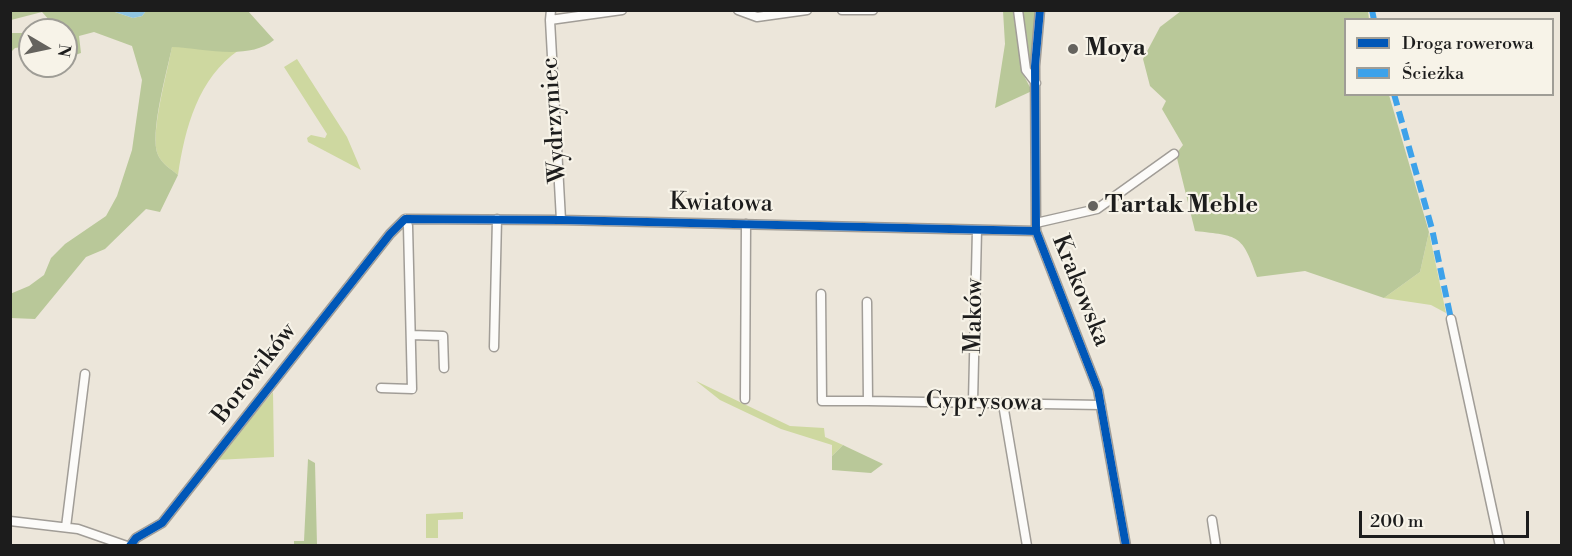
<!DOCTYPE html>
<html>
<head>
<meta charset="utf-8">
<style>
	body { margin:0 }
	#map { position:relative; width:1572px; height:556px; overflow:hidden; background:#ece6da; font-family:"Libre Bodoni",serif }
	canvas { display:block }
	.frame { position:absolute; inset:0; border:12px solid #1c1c1c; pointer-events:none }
	.legend { position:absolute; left:1344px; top:18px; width:210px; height:78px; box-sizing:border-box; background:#f7f3e8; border:2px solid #9f9d96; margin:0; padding:8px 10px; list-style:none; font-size:18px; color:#1c1c1c }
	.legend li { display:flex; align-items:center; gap:12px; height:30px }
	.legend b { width:30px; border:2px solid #9f9d96 }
	.north { position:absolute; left:18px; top:18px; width:60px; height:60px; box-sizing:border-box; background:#f7f3e8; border:2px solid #9f9d96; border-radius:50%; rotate:99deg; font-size:16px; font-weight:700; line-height:24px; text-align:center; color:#1c1c1c }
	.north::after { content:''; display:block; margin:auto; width:21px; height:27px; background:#65635e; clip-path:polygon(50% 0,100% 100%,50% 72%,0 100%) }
	.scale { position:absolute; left:1359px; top:511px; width:170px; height:27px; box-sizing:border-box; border:3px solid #1c1c1c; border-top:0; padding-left:8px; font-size:18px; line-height:21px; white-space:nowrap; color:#1c1c1c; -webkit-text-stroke:4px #f7f3e8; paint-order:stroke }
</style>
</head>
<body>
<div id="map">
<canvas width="1572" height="556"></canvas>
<div class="frame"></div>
<ul class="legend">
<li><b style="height:8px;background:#0057b8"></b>Droga rowerowa</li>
<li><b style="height:8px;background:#3da2ea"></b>Ścieżka</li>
</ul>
<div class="north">N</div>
<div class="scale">200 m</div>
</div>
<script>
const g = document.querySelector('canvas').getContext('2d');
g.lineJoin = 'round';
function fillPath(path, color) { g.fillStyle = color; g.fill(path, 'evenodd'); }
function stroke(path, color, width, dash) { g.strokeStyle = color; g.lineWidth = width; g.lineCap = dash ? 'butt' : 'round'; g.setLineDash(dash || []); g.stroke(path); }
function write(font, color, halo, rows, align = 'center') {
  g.font = font + ' "Libre Bodoni",serif'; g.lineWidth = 4.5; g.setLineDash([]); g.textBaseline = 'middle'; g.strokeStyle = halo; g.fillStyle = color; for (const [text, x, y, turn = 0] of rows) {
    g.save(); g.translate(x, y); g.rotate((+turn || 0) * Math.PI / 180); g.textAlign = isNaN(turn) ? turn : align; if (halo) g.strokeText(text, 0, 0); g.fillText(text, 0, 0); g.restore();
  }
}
const green = new Path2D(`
	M172,46C195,47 216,51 239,50C198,78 185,128 178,175C171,169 162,164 158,155C149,135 168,71 172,46Z
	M297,59L347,137L361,170L308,142L307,138L311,135L325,138L327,134L284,67Z
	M1429,232L1446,313L1431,305L1384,298L1420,272Z
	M696,381L790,426L824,428L825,437L843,445L832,456V445L781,429L720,400Z
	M273,392L274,457L216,460Z
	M463,512V519L438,520V538H426V514Z`);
const forest = new Path2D(`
	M11,11H112L133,18L142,16L146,11H248L274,40C248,61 202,48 172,47C167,71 149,135 158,155C162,164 171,169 178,175L160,212L146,209L105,249L86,257L35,319L11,318L10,294L29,286L44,275L51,258L65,244L106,216L117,196L132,150L142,80L132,46L94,32L79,36L81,53L66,58V30H43L50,21L42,12L11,20Z
	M1003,11H1013L1022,72L1032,91L995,108L1005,44Z
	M1021,11H1036L1032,70L1029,68Z
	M1181,11H1368L1369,19L1346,20V94L1389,95L1429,232L1420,272L1384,298L1305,271L1257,277C1242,234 1239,236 1195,231L1176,154L1183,145L1162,109L1166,101L1150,86L1143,59L1160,27Z
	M11,33H30V46L15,48L11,52Z
	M843,445L847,447L883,464L871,473L832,470V456Z
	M308,459L315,463L317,545H294V541H304Z`);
const water = new Path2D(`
	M112,11H146L142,16L133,18Z`);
const minor = new Path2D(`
	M738,10L757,17L807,10
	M842,10H873
	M1018,10L1026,70L1036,83
	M1040,10L1035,66L1036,231L1098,390L1126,546
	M550,20L551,10
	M405,219L561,220L1036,231
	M561,220L550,20L622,10
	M1036,223L1097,209L1174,154
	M821,294L822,401H868
	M867,302L868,401L1101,405
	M1451,319L1500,546
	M411,335L443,336L444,368
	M494,347L497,219
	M381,388L412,389L408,226L405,219
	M745,399L746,224
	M973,402L977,230
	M1003,404L1027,546
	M1212,520L1216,546
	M10,521L78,529L127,546
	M66,527L85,374
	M130,546L136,538L162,523L390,234L405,219`);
const quiet = new Path2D(`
	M1372,10L1374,20
	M1394,94L1432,229L1451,319`);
const cycleway = new Path2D(`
	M1040,10L1035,66L1036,231L1098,390L1126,546
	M130,546L136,538L162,523L390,234L405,219L561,220L1036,231`);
const markers = [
	[1073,49,6,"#65635e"],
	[1093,206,6,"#65635e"]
];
const poiNames = [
	["Moya",1085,49],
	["Tartak Meble",1105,206]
];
const streetNames = [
	["Wydrzyniec",555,120,-94],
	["Kwiatowa",721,204,1],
	["Krakowska",1080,291,68],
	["Maków",975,316,-89],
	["Borowików",255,374,-52],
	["Cyprysowa",984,403,1]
];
fillPath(green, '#ced8a0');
fillPath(forest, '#b9c899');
fillPath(water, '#90c5e0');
stroke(minor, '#a19d97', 11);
stroke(minor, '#fcfbf9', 8);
stroke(quiet, '#3da2ea', 6, [12, 6]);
stroke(cycleway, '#0057b8', 8);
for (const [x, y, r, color] of markers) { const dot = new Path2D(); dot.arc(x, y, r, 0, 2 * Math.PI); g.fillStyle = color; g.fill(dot); stroke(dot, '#f7f3e8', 2); }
write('bold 24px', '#1c1c1c', '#f7f3e8', poiNames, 'left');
write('24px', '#1c1c1c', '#f7f3e8', streetNames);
</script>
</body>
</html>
